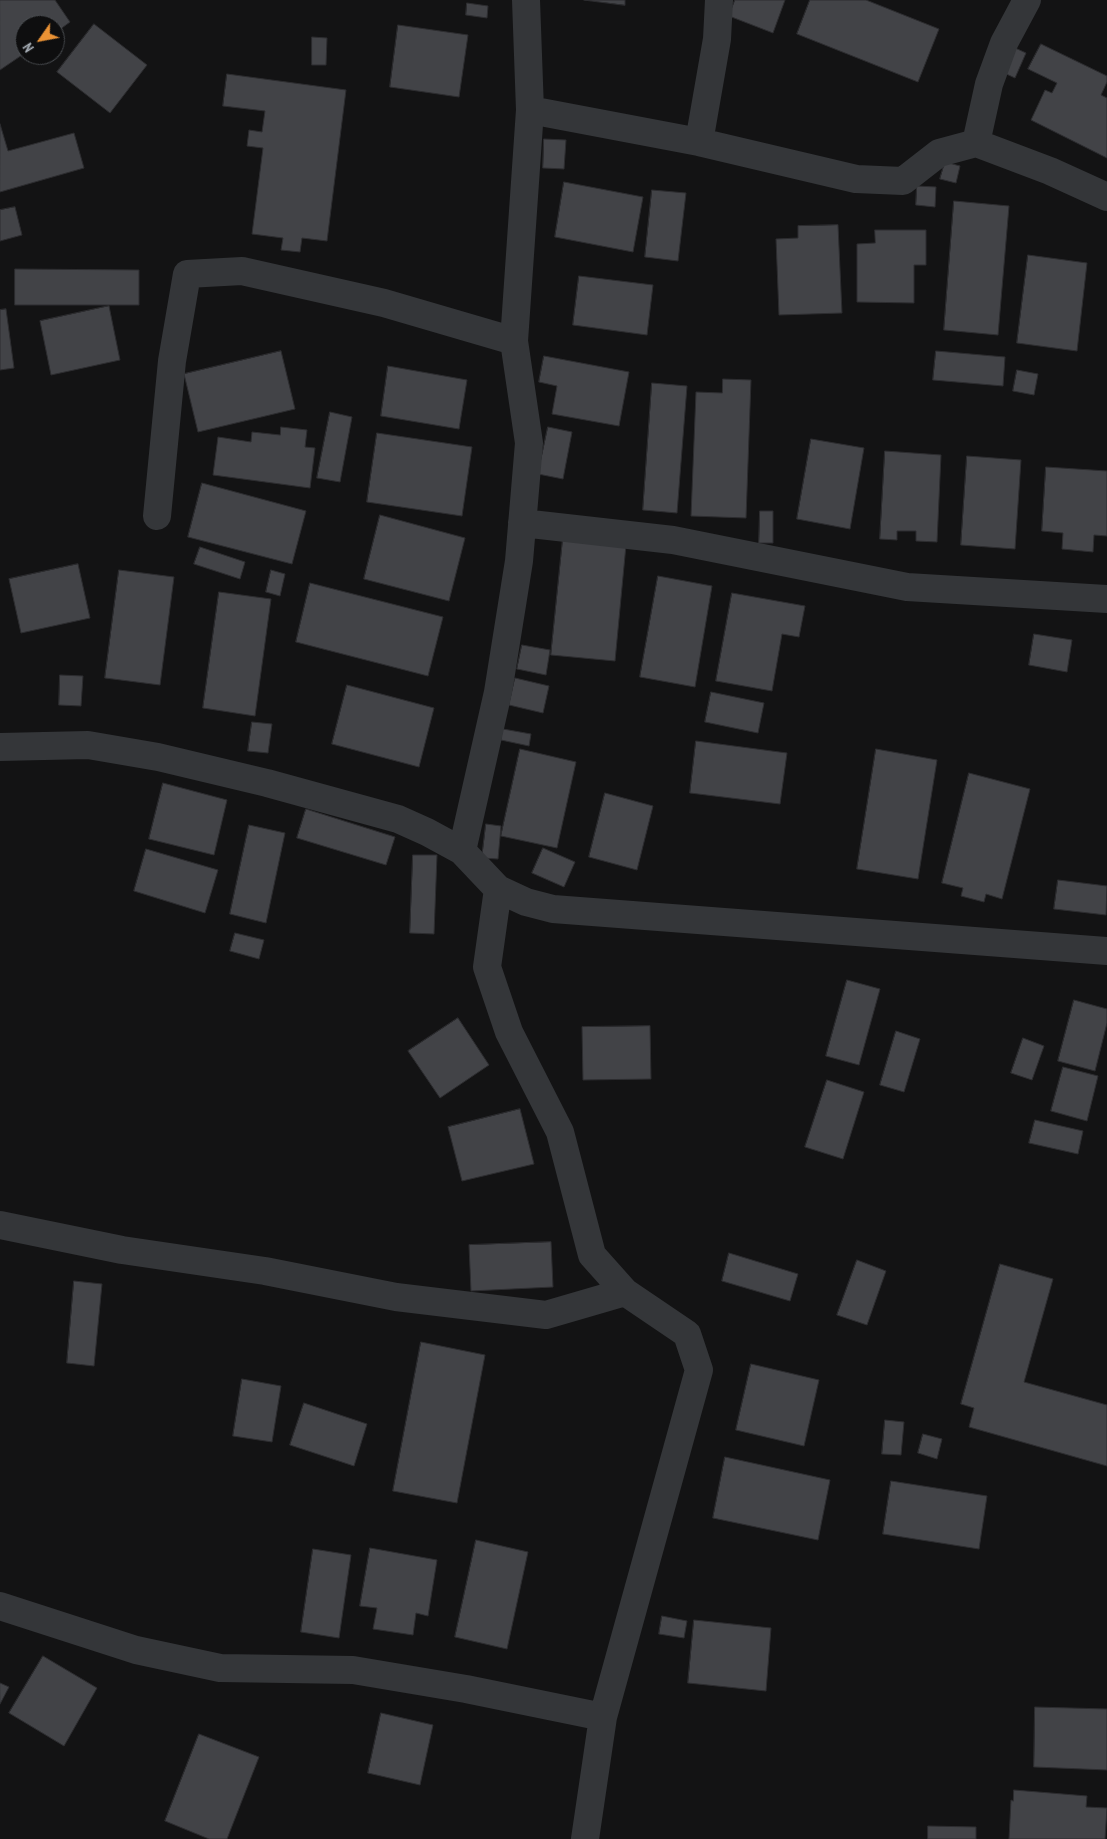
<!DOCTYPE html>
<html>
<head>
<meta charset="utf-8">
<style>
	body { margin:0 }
	#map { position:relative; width:1107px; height:1839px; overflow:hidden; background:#131314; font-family:"PT Sans Narrow",sans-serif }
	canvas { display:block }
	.north { position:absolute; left:15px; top:15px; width:50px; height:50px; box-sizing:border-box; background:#0e0e0f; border:1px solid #4a4d51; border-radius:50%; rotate:237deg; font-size:14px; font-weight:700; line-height:20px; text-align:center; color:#a5acb4 }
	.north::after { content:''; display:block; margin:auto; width:18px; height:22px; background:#ea9235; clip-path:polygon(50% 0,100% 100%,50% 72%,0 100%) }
</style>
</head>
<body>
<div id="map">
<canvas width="1107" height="1839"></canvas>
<div class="north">N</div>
</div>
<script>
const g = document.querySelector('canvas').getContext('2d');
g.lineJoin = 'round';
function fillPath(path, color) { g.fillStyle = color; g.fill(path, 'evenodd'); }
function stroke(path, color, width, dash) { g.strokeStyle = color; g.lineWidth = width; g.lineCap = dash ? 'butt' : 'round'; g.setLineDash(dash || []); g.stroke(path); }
const building = new Path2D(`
	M0,0H55L70,22L55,33V25H25V53L0,70Z
	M584,0H625V5Z
	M735,0H785L773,33L729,16Z
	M810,0H866L939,29L918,82L797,34Z
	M467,3L488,6L487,18L466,15Z
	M94,24L147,65L110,113L57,72Z
	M398,25L468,35L459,97L390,87Z
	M312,37L327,38L326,65H312Z
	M1041,44L1107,76V82L1101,95L1107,98V158L1031,120L1045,90L1052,93L1057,83L1028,69Z
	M1013,47L1026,53L1015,78L1002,72Z
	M227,74L346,90L327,241L302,238L300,252L281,250L283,238L252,234L263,148L247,146L249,130L262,132L265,111L223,106Z
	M0,124L8,151L74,133L84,168L0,192Z
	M544,139L566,140L564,169L543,168Z
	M945,162L960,166L956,183L940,179Z
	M564,182L643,197L633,252L555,237Z
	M917,186L936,187L935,207L916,205Z
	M652,190L686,193L678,261L645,257Z
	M954,201L1009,206L998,335L944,330Z
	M15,207L22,235L0,241V210Z
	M838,225L842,313L779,315L776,239L798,238V226Z
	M875,230H926V265H914V303L857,302V244L875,243Z
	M1028,255L1087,263L1077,351L1017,343Z
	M15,269L139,270V305H15Z
	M579,276L653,285L647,335L573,325Z
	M109,306L120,360L51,375L40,321Z
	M6,309L14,368L0,370V310Z
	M281,351L295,409L198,432L184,374Z
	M936,351L1005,357L1003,386L933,380Z
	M544,356L629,372L619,426L552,414L557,386L539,382Z
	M388,366L467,380L459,429L381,416Z
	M1017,370L1038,374L1034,395L1013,391Z
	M723,379L751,380L746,518L691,516L696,392L722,393Z
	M652,383L687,386L677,513L643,510Z
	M330,412L352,417L340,482L317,478Z
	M281,427L307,430L305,447L315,448L310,488L213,475L218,437L251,442L252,432L280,435Z
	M548,427L572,432L563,479L538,474Z
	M377,433L472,447L462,516L367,502Z
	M811,439L864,448L850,529L797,519Z
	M885,451L941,455L937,542L916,541V531H897V540L880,539Z
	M967,456L1021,460L1015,549L961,545Z
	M1046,467L1107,471V536L1094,535L1093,552L1062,549L1063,533L1042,531Z
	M202,483L306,511L292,564L188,537Z
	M760,511H773V543H759Z
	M380,515L465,538L449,601L364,579Z
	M563,538L626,545L615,661L551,655Z
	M200,547L245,562L240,579L194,564Z
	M78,564L90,618L21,633L9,579Z
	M119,570L174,577L160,685L105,678Z
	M271,570L285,574L280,596L266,592Z
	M658,576L712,586L695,687L640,677Z
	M310,583L443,617L428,676L296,642Z
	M219,592L271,599L255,716L203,708Z
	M732,593L805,606L799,637L782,634L772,691L716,681Z
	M1034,634L1072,640L1067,672L1029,665Z
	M522,645L550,650L546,675L517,669Z
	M60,675L83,676L81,706L59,705Z
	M515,678L549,686L543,713L509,705Z
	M347,685L434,708L419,767L332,744Z
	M711,692L764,703L758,733L705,722Z
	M252,722L272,724L268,753L248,751Z
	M503,729L531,734L529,746L501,740Z
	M696,741L787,753L780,804L690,793Z
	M520,749L576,762L557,848L501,836Z
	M876,749L937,760L918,879L857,869Z
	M969,773L1030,789L1002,899L986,894L984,902L961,896L963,888L942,883Z
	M163,783L227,800L214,855L149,839Z
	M605,793L653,806L637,870L589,857Z
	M306,809L395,837L386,865L297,838Z
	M486,824L501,826L498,859L482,858Z
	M249,825L285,833L266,923L230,914Z
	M543,848L575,862L564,887L532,873Z
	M146,849L218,870L205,913L134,891Z
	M413,855H437L434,934L410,933Z
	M1058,880L1107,886L1106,915L1054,909Z
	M235,933L264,940L259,959L230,951Z
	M847,980L880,989L859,1065L826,1056Z
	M1074,1000L1107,1009V1023L1095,1071L1058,1061Z
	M458,1018L489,1065L440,1098L408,1051Z
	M650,1026L651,1079L583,1080L582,1027Z
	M896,1031L920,1039L904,1092L880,1085Z
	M1023,1038L1044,1046L1032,1080L1011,1073Z
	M1063,1067L1098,1076L1087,1121L1051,1111Z
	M827,1080L864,1092L843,1159L805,1147Z
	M520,1109L534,1164L462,1181L448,1127Z
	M1035,1120L1083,1131L1078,1154L1029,1143Z
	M551,1242L553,1287L471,1291L469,1245Z
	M729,1253L798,1274L790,1301L722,1281Z
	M857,1260L886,1271L867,1325L837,1315Z
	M1000,1264L1053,1279L1024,1382L1107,1405V1466L969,1427L974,1408L961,1404Z
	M74,1281L102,1284L94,1366L67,1363Z
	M421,1342L485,1355L457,1503L393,1491Z
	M751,1364L819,1380L804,1446L736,1430Z
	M242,1379L281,1386L272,1442L233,1436Z
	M304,1403L367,1424L354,1466L290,1445Z
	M885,1420L904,1422L901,1455L882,1454Z
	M923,1434L942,1439L937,1459L918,1453Z
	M725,1457L830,1480L818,1540L713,1518Z
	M891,1481L987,1496L979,1549L883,1534Z
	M476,1540L528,1552L507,1649L455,1637Z
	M370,1548L437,1560L428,1616L416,1613L413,1635L373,1629L377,1608L360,1606Z
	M313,1549L351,1555L339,1638L301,1632Z
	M662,1616L687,1621L684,1638L659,1634Z
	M694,1620L771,1628L766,1691L688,1683Z
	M43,1656L97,1688L64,1746L9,1713Z
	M0,1683L9,1687L0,1704Z
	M1035,1707L1107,1709V1770L1034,1767Z
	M381,1713L433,1725L420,1785L368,1773Z
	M199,1734L259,1757L227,1839H209L165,1821Z
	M1014,1790L1087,1796L1086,1807L1107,1808L1105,1839H1009L1011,1800L1013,1801Z
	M928,1826L976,1827V1839H928Z`);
const minor = new Path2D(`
	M530,110L699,142L856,179L903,181L939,153L976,143L1050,171L1107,197
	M699,142L717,39L719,0
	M976,143L989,84L1004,43L1027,0
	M157,516L172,361L187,274L242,271L384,303L514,341
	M522,523L673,540L907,587L1107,599
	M0,747L88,745L158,757L267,783L398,819L427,832L462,851L498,889L526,902L553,909L1107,951
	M462,851L498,692L519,561L529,443L514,341L530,110L526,0
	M498,889L487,967L509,1032L560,1132L592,1255L625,1292L687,1334L699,1370L603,1717L585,1839
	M0,1225L122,1250L265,1271L396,1297L546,1315L625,1292
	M0,1606L136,1650L220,1668L353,1670L466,1689L603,1717`);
fillPath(building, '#424347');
stroke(building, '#2d2d30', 1);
stroke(minor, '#343639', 28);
</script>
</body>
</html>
